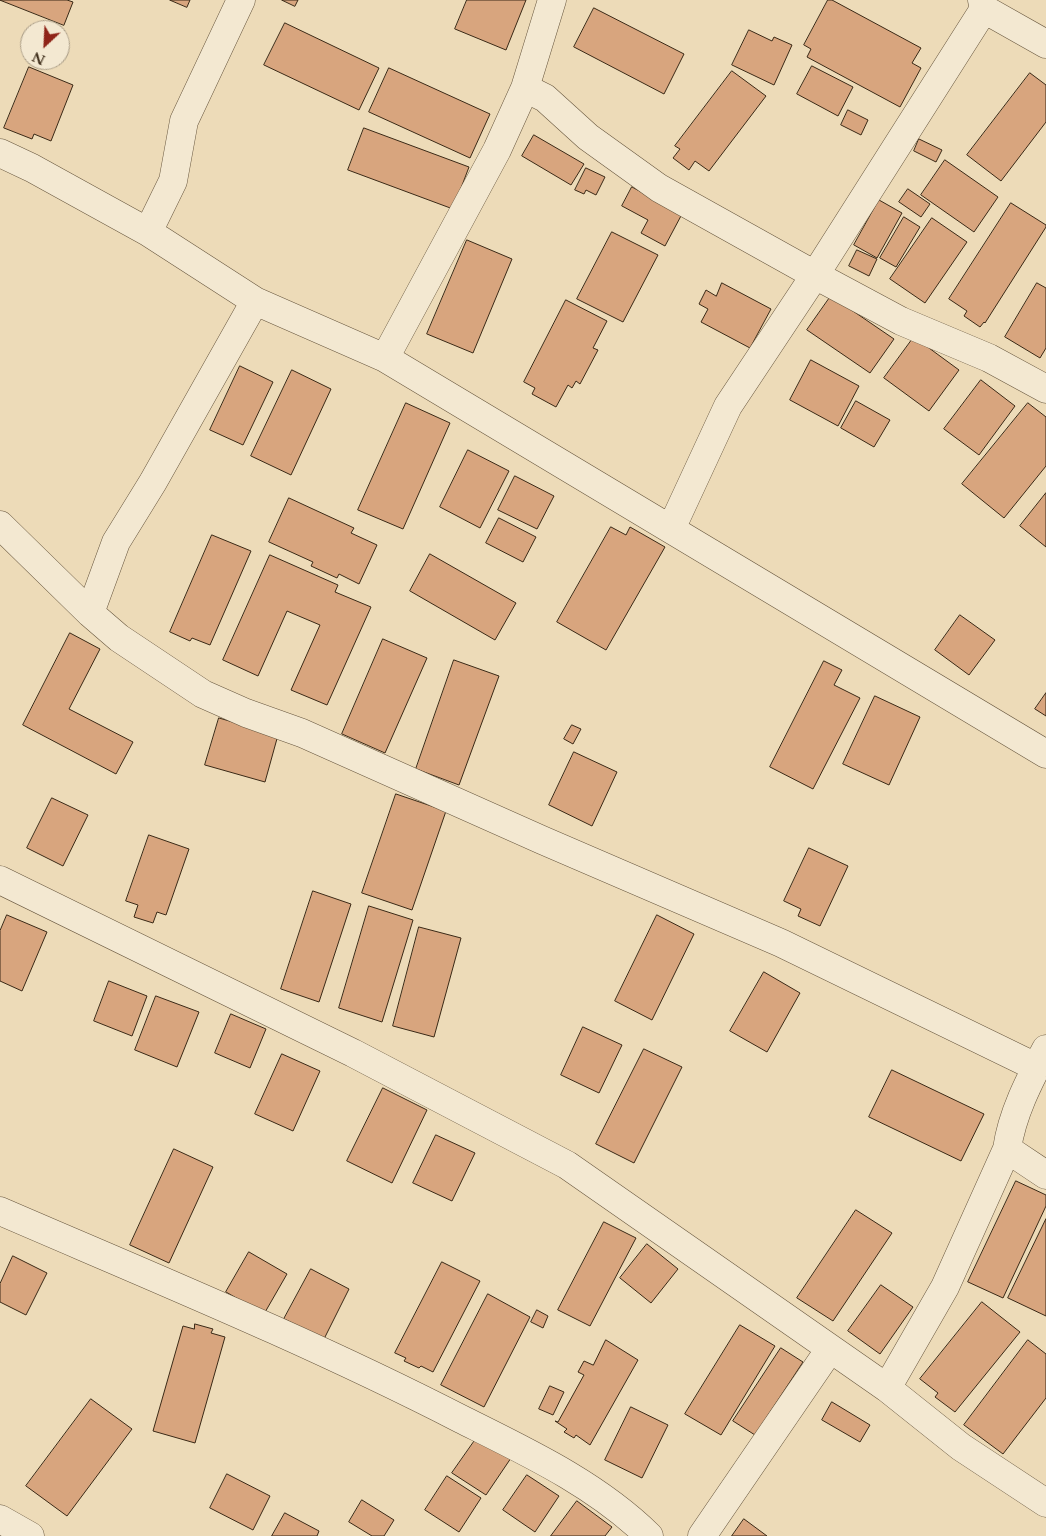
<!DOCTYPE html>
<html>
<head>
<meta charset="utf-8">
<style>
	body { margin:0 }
	#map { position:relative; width:1046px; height:1536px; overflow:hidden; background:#eddbb8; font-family:Cardo,serif }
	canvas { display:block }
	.north { position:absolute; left:20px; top:20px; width:50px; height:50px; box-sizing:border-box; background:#f3e8d1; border:1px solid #a99c86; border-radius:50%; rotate:205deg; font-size:14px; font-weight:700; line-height:20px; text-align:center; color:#3a2916 }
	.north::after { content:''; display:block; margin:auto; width:18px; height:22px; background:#8f2418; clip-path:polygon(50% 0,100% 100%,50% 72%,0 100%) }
</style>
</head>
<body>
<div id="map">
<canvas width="1046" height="1536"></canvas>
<div class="north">N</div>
</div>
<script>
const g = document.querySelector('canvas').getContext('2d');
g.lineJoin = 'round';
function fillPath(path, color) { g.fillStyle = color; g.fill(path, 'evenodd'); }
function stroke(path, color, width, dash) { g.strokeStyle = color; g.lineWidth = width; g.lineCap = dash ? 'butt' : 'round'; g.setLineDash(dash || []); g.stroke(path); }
const building = new Path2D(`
	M0,0H67L73,2L64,25Z
	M170,0H190L187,7Z
	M282,0H298L295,6Z
	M467,0H526L506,50L455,29Z
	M828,0H832L921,48L912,63L921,68L900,107L807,57L811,49L804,45Z
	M594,8L684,54L664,94L574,47Z
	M285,23L379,68L359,110L264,65Z
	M749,30L772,41L774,37L792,45L774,85L732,65Z
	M812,66L853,87L838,116L797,94Z
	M29,67L73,85L51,141L34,134L32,139L4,128Z
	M389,68L490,114L470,158L369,112Z
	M732,71L766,96L709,171L695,161L689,170L673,158L680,149L675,146Z
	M1030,73L1046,85V122L1001,181L967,155Z
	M848,110L868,120L861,135L841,125Z
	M364,128L469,167L453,209L348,170Z
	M534,135L584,164L571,185L522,156Z
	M919,139L942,150L936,162L914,151Z
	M945,160L998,197L974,232L921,195Z
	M586,168L605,177L596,195L586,190L584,194L575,190Z
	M632,187L682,214L665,246L641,233L648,220L622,206Z
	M908,189L930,204L921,217L899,202Z
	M879,200L902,213L877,258L854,245Z
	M1011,203L1046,225V227L985,323L984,322L980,327L964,316L967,311L949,299Z
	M904,217L920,227L896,267L880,258Z
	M932,218L967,242L925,303L890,279Z
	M612,232L658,255L623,322L577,299Z
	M467,240L512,259L473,353L427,334Z
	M857,250L877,259L869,276L849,266Z
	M722,283L771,309L750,348L701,322L708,309L699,304L706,290L716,296Z
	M1037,283L1046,288V348L1040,358L1005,337Z
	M831,296L894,339L870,373L807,330Z
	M566,300L607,321L593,348L598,350L580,384L576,381L572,388L568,385L556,407L532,394L535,388L524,382Z
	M914,337L959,370L929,411L884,378Z
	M811,360L859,386L838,426L790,400Z
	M240,366L273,382L243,445L210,430Z
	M292,370L331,389L291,475L251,456Z
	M981,380L1015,406L979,455L944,429Z
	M856,401L890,420L874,447L841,428Z
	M406,403L450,423L403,529L358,510Z
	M1028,403L1046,417V466L1004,518L962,484Z
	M468,450L509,471L480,528L440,507Z
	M515,476L554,496L537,529L498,510Z
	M1046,493V547L1020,526Z
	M289,498L354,528L351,533L377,545L359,584L339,574L337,578L311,566L313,562L269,542Z
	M499,518L536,537L523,562L486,543Z
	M611,527L626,535L630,527L665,547L606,650L557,622Z
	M212,535L251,551L210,645L192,638L190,641L170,632Z
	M430,554L516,603L495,640L410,591Z
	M270,555L338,585L335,592L371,607L327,705L291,690L320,625L287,611L258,676L223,660Z
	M960,615L995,640L969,675L935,650Z
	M70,633L100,649L69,709L133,742L116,774L23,725Z
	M383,639L427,658L385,753L342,734Z
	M454,660L499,676L459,785L416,769Z
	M824,661L842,670L834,685L860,698L813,789L770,767Z
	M1046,693V716L1035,709Z
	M875,696L920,717L889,785L843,764Z
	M219,718L278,735L265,782L205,765Z
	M572,725L581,729L573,744L564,739Z
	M574,752L617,772L592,826L549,805Z
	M396,794L446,811L412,910L362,893Z
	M52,798L88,815L63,866L27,848Z
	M149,835L189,849L166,915L157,912L153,923L134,917L138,905L126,901Z
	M809,848L848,866L820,926L798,916L801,909L784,901Z
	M313,891L351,904L319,1002L281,989Z
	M369,906L413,920L382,1022L339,1008Z
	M7,915L47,932L22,991L0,981V931Z
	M657,915L694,934L652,1020L615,1001Z
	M419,927L461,938L434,1037L393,1026Z
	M764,972L800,993L767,1052L730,1031Z
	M109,981L147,996L132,1036L94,1021Z
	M156,996L199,1012L177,1067L135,1050Z
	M231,1014L266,1029L250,1068L215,1053Z
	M583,1027L622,1045L599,1093L561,1075Z
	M644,1049L682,1067L634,1163L596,1144Z
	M282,1054L320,1071L293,1131L255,1114Z
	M892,1070L984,1114L961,1161L869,1117Z
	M383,1088L427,1110L392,1183L347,1161Z
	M436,1135L475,1153L452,1201L413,1183Z
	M174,1149L213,1167L169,1263L130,1245Z
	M1016,1181L1046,1195V1206L1003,1298L968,1282Z
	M856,1210L892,1233L833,1321L797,1298Z
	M1046,1219V1316L1008,1298Z
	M604,1222L636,1238L590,1326L558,1310Z
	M647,1244L678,1269L651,1303L620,1278Z
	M249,1252L287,1274L264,1314L226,1292Z
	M13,1256L47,1273L26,1315L0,1302V1284Z
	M442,1262L480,1281L433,1372L421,1366L419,1368L404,1361L406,1358L395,1353Z
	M311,1269L349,1289L324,1339L284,1319Z
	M881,1285L913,1307L880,1354L848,1331Z
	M488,1294L530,1317L484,1407L441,1385Z
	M982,1302L1020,1332L955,1412L935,1397L938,1393L920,1379Z
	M537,1310L548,1316L543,1328L531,1322Z
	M195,1324L213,1329L211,1333L225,1337L195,1443L153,1431L183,1326L194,1329Z
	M740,1325L775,1346L721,1435L685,1414Z
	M606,1340L638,1360L590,1445L576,1435L574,1438L564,1432L567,1429L555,1421L558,1422L584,1375L578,1372L584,1361L593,1365Z
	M1028,1340L1046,1354V1398L1003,1454L964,1425Z
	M781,1348L803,1362L755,1435L733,1421Z
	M550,1386L564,1392L553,1415L539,1409Z
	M91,1399L132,1429L67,1516L26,1486Z
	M832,1402L870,1425L860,1442L822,1420Z
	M631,1407L668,1425L642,1478L605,1460Z
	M478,1436L511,1458L486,1495L452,1473Z
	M227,1474L270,1496L253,1530L210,1508Z
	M527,1475L559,1496L535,1532L503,1510Z
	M447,1476L481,1498L459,1532L425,1510Z
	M362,1500L394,1520L384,1536H372L349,1522Z
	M577,1501L612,1527L605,1536H551Z
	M285,1513L319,1531L317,1536H272Z
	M744,1519L767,1536H732Z`);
const minor = new Path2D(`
	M984,9L1046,44
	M525,88L545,98L588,137L659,188L815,275L901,321L989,358L1046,389
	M0,153L32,168L148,232L255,301L385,358L1046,754
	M148,232L173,181L184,121L241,0
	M385,358L497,150L525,88L552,0
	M0,525L90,613L119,638L203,694L246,713L302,733L542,840L781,943L1036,1067
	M671,529L728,406L815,275L984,9L982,0
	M90,613L116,542L153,482L255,301
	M0,880L353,1053L567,1165L887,1388L961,1447L1046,1503
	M1007,1149L1046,1175
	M0,1211C155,1278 311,1342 461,1419C527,1452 596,1484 649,1536
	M887,1388L945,1287L1007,1149C1012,1114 1029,1081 1046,1049
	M0,1519L30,1536
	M702,1536L830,1349`);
fillPath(building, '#d8a57e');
stroke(building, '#3a2916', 1);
stroke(minor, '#67563e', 29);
stroke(minor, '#f3e8d1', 28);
</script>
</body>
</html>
